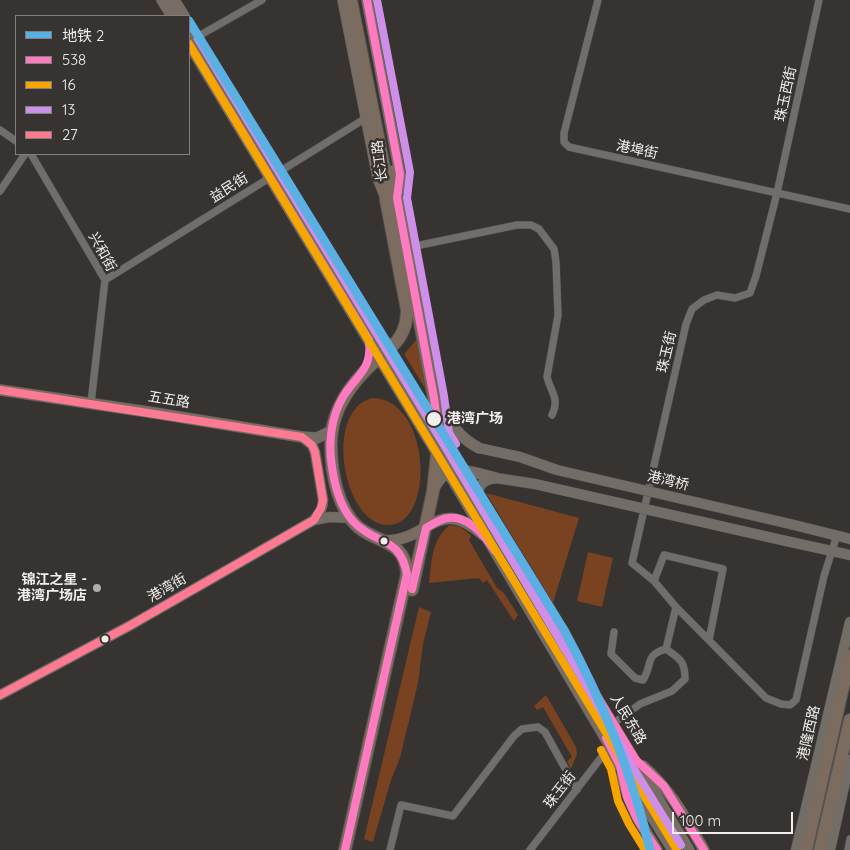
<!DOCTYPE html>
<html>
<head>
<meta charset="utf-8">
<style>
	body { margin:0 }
	#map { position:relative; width:850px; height:850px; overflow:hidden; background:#363331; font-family:Quicksand,"Noto Sans SC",sans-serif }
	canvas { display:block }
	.legend { position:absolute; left:15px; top:15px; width:175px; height:140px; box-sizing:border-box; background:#373330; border:1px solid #817e7b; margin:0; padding:6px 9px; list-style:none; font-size:15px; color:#f1eeec }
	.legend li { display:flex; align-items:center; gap:10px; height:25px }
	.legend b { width:25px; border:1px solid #817e7b }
	.scale { position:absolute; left:672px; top:812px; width:121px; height:22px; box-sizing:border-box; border:2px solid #f1eeec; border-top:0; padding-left:6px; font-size:15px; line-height:18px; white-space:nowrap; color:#f1eeec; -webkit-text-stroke:4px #373330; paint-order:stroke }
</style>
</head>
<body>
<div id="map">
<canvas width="850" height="850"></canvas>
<ul class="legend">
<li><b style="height:6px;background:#5ab0e3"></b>地铁 2</li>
<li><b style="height:6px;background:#fe7ac1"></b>538</li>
<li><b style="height:6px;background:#f7a600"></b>16</li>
<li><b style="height:6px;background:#ce8fe9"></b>13</li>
<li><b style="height:6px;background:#fe7a93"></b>27</li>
</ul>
<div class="scale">100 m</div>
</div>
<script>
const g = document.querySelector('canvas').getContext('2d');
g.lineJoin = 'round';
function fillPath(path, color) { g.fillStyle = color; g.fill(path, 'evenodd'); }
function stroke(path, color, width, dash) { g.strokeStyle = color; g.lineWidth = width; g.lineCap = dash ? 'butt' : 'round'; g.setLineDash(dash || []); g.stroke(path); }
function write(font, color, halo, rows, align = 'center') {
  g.font = font + ' Quicksand,"Noto Sans SC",sans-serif'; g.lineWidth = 5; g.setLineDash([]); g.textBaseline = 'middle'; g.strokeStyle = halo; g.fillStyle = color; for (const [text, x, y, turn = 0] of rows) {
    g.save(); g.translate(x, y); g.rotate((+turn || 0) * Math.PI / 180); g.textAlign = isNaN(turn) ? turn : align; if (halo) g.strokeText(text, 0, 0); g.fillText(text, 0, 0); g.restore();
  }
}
const green = new Path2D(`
	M418,338L426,390L404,354Z
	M372,398C431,398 436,524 389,525C344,527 322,411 372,398Z
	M486,493L579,518L553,603Z
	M450,525C460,526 465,529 471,536L469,540L497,588L504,593L518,615L514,621L487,580L483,583L479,578L429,583C432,562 431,539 450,525Z
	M588,552L613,558L602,607L577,601Z
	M419,607L431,612L423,644L418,683L400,758L391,780L373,842L364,839Z
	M546,695L576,747L577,754L571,769L567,761L572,757L543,707L537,710L534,706Z`);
const street = new Path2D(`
	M598,0L564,133V142L569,147L850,209
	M819,0L777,193L756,276L750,293L735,298L717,295L704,300L692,309L686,324L632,563L654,581L676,607L766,698L781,704L790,705L796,700L824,576L837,535
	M195,40L197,37L262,0
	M0,130L16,141
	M31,154L105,280L91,403
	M0,191L25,154
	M406,248L517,225H531L539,229L554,249L556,262L558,315L547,377C551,393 560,398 552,415
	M105,280L366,118
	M654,581L664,555L723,569L709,640
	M614,632L611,654L635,678L643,680C653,665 644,655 666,649
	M618,720L640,704L672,691L685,679C685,661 680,659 666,649L676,607
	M390,850L401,805L453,816L514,736L522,729L538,727L545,732L577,790
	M530,850L610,746
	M848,850L850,839`);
const secondary = new Path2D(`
	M302,437L312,445L315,452L323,500C323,509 319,513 314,520
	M477,501C477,486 482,480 496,478
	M790,524L850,539
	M786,541L850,555
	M0,695L131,625L314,520L330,517L350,518
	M796,850L850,622
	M830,850L850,760`);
const primary = new Path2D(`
	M162,0L172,16
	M174,0L184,16
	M343,0L378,178L385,196
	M367,0L400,174L398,191
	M189,25L689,850
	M189,44L438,455L610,746L620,766L673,850
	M0,390L155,413L302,437L317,438L331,431
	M434,398C447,418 457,437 479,448
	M433,491C436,484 441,476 448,473C462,467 482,475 496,478
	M385,541C431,540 438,495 483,535
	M643,766C671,790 686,819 704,850
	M622,775C629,806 640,823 657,850`);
const highway = new Path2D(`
	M392,172L434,398L439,436L433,491L412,590
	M345,850L407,574C405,540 379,544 358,527C338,509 331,473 331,446C330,417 344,393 364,372C384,350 407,344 407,310L386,200V177L351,0
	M806,850L850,656
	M820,850L850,720`);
const secondaryBridge = new Path2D(`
	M479,448L520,457L557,470L790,524
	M496,478L535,484L786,541`);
const bus1 = new Path2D(`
	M367,0L400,174L397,198L434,398L439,436L636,760L664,786L704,850
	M189,44L369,340C372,371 357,374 343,397C331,417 328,444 332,467C335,488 341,512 358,526C380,545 400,538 407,574L345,850
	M412,589L426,528C433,524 440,519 448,518C468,515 485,536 495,551
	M606,738L620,766L627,797L637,819L657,850`);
const bus2 = new Path2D(`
	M189,44L677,850
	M601,750L611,769L618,801L629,824L645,850`);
const bus3 = new Path2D(`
	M377,0L410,172L407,198L444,396L449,433L456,444
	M198,39L447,450L619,741L629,761L681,845`);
const bus4 = new Path2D(`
	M0,390L302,437L312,445L315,452L323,500L321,508L314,520L131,625L0,695`);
const metro1 = new Path2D(`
	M189,21L564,630C602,700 632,772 650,850`);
const markers = [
	[434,419,8,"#f1eeec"],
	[384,541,4.5,"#f1eeec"],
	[97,588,5,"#b0adab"],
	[105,639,4.5,"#f1eeec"]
];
const streetNames = [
	["珠玉西街",786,94,-78],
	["港埠街",637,150,12],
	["长江路",380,161,-97],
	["益民街",229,188,-32],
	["兴和街",102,252,61],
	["珠玉街",667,352,-77],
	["五五路",169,400,9],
	["港湾桥",668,481,13],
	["港湾街",167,588,-30],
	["人民东路",628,719,59],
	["港隆西路",809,733,-77],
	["珠玉街",560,790,-52]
];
const stopNames = [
	["港湾广场",447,419]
];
const poiNames = [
	["锦江之星 -",87,580],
	["港湾广场店",87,596]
];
fillPath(green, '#794220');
stroke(street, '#545250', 8);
stroke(secondary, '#545250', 11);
stroke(primary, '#545250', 12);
stroke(highway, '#545250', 14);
stroke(street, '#706e6d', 7);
stroke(secondary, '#736d68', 10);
stroke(primary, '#776d65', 11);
stroke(highway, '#7c6c5f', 12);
stroke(secondaryBridge, '#545250', 11, []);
stroke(secondaryBridge, '#736d68', 10);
stroke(bus1, '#fe7ac1', 8);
stroke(bus2, '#f7a600', 8);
stroke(bus3, '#ce8fe9', 8);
stroke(bus4, '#fe7a93', 8);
stroke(metro1, '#5ab0e3', 9);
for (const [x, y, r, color] of markers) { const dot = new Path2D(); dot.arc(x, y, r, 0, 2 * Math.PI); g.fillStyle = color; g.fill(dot); stroke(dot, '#373330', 2); }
write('14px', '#f1eeec', '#373330', streetNames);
write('bold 14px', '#f1eeec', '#373330', stopNames, 'left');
write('bold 14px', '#f1eeec', '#373330', poiNames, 'right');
</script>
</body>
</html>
